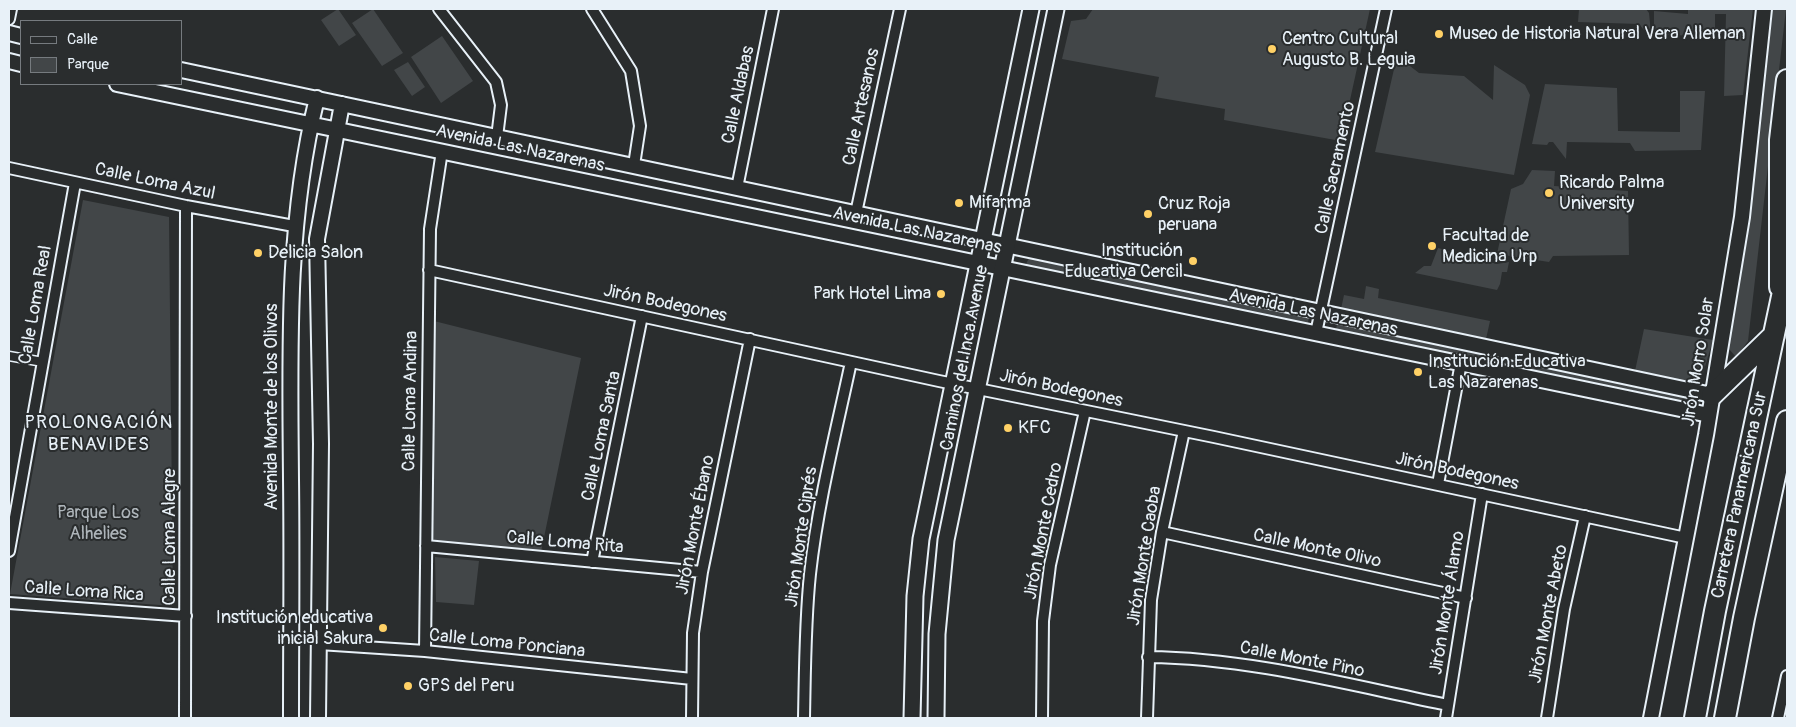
<!DOCTYPE html>
<html>
<head>
<meta charset="utf-8">
<style>
	body { margin:0 }
	#map { position:relative; width:1796px; height:727px; overflow:hidden; background:#2a2d2e; font-family:Pangolin,sans-serif }
	canvas { display:block }
	.frame { position:absolute; inset:0; border:10px solid #e8f1f8; pointer-events:none }
	.legend { position:absolute; left:20px; top:20px; width:162px; height:65px; box-sizing:border-box; background:#2a2d2e; border:1px solid #767b7f; margin:0; padding:6px 9px; list-style:none; font-size:15px; color:#e8f1f8 }
	.legend li { display:flex; align-items:center; gap:10px; height:25px }
	.legend b { width:25px; border:1px solid #767b7f }
</style>
</head>
<body>
<div id="map">
<canvas width="1796" height="727"></canvas>
<div class="frame"></div>
<ul class="legend">
<li><b style="height:6px;background:#2a2d2e"></b>Calle</li>
<li><b style="height:14px;background:#424648"></b>Parque</li>
</ul>
</div>
<script>
const g = document.querySelector('canvas').getContext('2d');
g.lineJoin = 'round';
function fillPath(path, color) { g.fillStyle = color; g.fill(path, 'evenodd'); }
function stroke(path, color, width, dash) { g.strokeStyle = color; g.lineWidth = width; g.lineCap = dash ? 'butt' : 'round'; g.setLineDash(dash || []); g.stroke(path); }
function write(font, color, halo, rows, align = 'center') {
  g.font = font + ' Pangolin,sans-serif'; g.lineWidth = 4; g.setLineDash([]); g.textBaseline = 'middle'; g.strokeStyle = halo; g.fillStyle = color; for (const [text, x, y, turn = 0] of rows) {
    g.save(); g.translate(x, y); g.rotate((+turn || 0) * Math.PI / 180); g.textAlign = isNaN(turn) ? turn : align; if (halo) g.strokeText(text, 0, 0); g.fillText(text, 0, 0); g.restore();
  }
}
const green = new Path2D(`
	M338,9L356,35L339,46L321,20Z
	M373,9L403,53L382,66L352,23Z
	M1093,9H1370L1341,141L1224,120L1225,109L1155,97L1159,77L1062,59L1071,21L1086,19Z
	M1579,9H1646L1649,13L1651,33L1648,35L1639,24L1578,22Z
	M1688,9H1753L1743,95L1724,96L1726,14H1715V37L1654,34V11L1688,14Z
	M1773,9H1786L1748,341L1736,357L1729,349Z
	M442,36L473,81L441,103L411,57Z
	M1397,56L1419,73L1464,76L1493,100L1494,65L1525,85L1530,95L1514,175L1375,152Z
	M408,62L425,87L412,96L394,70Z
	M1545,84L1617,88L1618,131L1680,132V91H1705L1701,150L1635,151L1630,143L1567,142L1566,159L1553,142H1549L1547,145L1532,144Z
	M1532,170L1555,171L1554,186L1628,191L1629,255L1553,256L1549,262L1497,254L1511,189L1523,184Z
	M83,200L169,217L173,606L10,594Z
	M1438,248L1497,264L1509,262L1507,272H1502L1500,284L1497,290L1415,273L1424,266H1431Z
	M1029,258L1309,318L1307,326L1025,266Z
	M1366,286L1379,289L1378,298L1490,321L1486,339L1341,309L1344,295L1364,299Z
	M434,321L581,358L541,552L431,541Z
	M1338,321L1701,398L1699,406L1336,329Z
	M1644,329L1713,340L1701,380L1694,383L1635,371Z
	M435,557L479,561L474,605L436,602Z`);
const pedestrian = new Path2D(`
	M9,356L43,362`);
const minor = new Path2D(`
	M439,9L496,82L501,105L497,137
	M592,9L631,71L640,126L634,165
	M9,19L11,9
	M9,168L186,206L294,226
	M737,188L773,9
	M856,213L900,9
	M429,270L939,381L1214,437L1686,538
	M1316,333L1386,9
	M1438,484L1461,363
	M1162,532L1466,598
	M426,546L702,572
	M9,551L75,183
	M592,562L642,316
	M9,603L186,616
	M319,644L425,651L692,679
	M425,651L430,229L442,151
	M1148,657C1249,658 1349,685 1448,705
	M185,718L186,206
	M692,718L693,633L702,572L750,339
	M804,718C805,670 805,622 810,574C818,502 836,432 851,362
	M1042,718L1043,621L1050,565L1085,411
	M1147,718L1151,600L1162,532L1184,431
	M1446,718L1482,494
	M1547,718L1564,609L1585,516
	M1778,718L1787,676`);
const tertiary = new Path2D(`
	M9,33L21,36
	M9,61L21,64
	M181,70L1712,395
	M117,84L1709,415
	M291,718C291,639 292,559 291,479C290,351 286,224 317,98
	M318,718L321,444L317,239L342,104
	M1651,718L1706,435L1742,217L1764,9`);
const secondary = new Path2D(`
	M912,718L915,596L921,539L1031,9
	M936,718L937,634L946,540L1056,9`);
const motorway = new Path2D(`
	M1780,287V140L1787,80
	M1712,395L1774,335
	M1695,718L1715,611L1787,273
	M1725,718L1744,618L1787,421`);
const markers = [
	[1439,34,5,"#ffd166"],
	[1272,49,5,"#ffd166"],
	[1549,193,5,"#ffd166"],
	[959,203,5,"#ffd166"],
	[1148,214,5,"#ffd166"],
	[1432,246,5,"#ffd166"],
	[258,253,5,"#ffd166"],
	[1193,261,5,"#ffd166"],
	[941,294,5,"#ffd166"],
	[1418,372,5,"#ffd166"],
	[1008,428,5,"#ffd166"],
	[383,628,5,"#ffd166"],
	[408,686,5,"#ffd166"]
];
const poiNames = [
	["Museo de Historia Natural Vera Alleman",1449,34],
	["Centro Cultural",1282,39],
	["Augusto B. Leguia",1282,60],
	["Ricardo Palma",1559,183],
	["University",1559,204],
	["Mifarma",969,203],
	["Cruz Roja",1158,204],
	["peruana",1158,225],
	["Facultad de",1442,236],
	["Medicina Urp",1442,257],
	["Institución",1183,251,"right"],
	["Educativa Cercil",1183,272,"right"],
	["Delicia Salon",268,253],
	["Park Hotel Lima",931,294,"right"],
	["Institución Educativa",1428,362],
	["Las Nazarenas",1428,383],
	["KFC",1018,428],
	["Institución educativa",373,618,"right"],
	["inicial Sakura",373,639,"right"],
	["GPS del Peru",418,686]
];
const streetNames = [
	["Calle Aldabas",739,95,-78],
	["Calle Artesanos",862,107,-78],
	["Avenida Las Nazarenas",520,149,12],
	["Calle Sacramento",1336,168,-78],
	["Calle Loma Azul",155,182,12],
	["Avenida Las Nazarenas",917,231,12],
	["Jirón Bodegones",665,304,12],
	["Calle Loma Real",36,305,-80],
	["Avenida Las Nazarenas",1313,313,12],
	["Caminos del Inca Avenue",965,358,-79],
	["Jirón Morro Solar",1699,362,-81],
	["Jirón Bodegones",1061,389,12],
	["Calle Loma Andina",411,401,-89],
	["Avenida Monte de los Olivos",272,407,-90],
	["Calle Loma Santa",602,436,-78],
	["Jirón Bodegones",1457,472,12],
	["Carretera Panamericana Sur",1740,495,-78],
	["Jirón Monte Ébano",696,525,-79],
	["Jirón Monte Cedro",1044,531,-79],
	["Calle Loma Alegre",170,537,-90],
	["Jirón Monte Ciprés",802,537,-82],
	["Calle Loma Rita",565,543,5],
	["Calle Monte Olivo",1317,549,12],
	["Jirón Monte Caoba",1145,556,-81],
	["Calle Loma Rica",84,592,4],
	["Jirón Monte Álamo",1448,603,-81],
	["Jirón Monte Abeto",1549,614,-79],
	["Calle Loma Ponciana",507,644,6],
	["Calle Monte Pino",1302,660,11]
];
const parkNames = [
	["Parque Los",98,513],
	["Alhelies",98,534]
];
const neighbourhoodNames = [
	["PROLONGACIÓN",99,423],
	["BENAVIDES",99,445]
];
fillPath(green, '#424648');
stroke(pedestrian, '#e8f1f8', 11);
stroke(minor, '#e8f1f8', 14);
stroke(tertiary, '#e8f1f8', 18);
stroke(secondary, '#e8f1f8', 19);
stroke(motorway, '#e8f1f8', 24);
stroke(pedestrian, '#2a2d2e', 8);
stroke(minor, '#2a2d2e', 10);
stroke(tertiary, '#2a2d2e', 14);
stroke(secondary, '#2a2d2e', 15);
stroke(motorway, '#2a2d2e', 20);
for (const [x, y, r, color] of markers) { const dot = new Path2D(); dot.arc(x, y, r, 0, 2 * Math.PI); g.fillStyle = color; g.fill(dot); stroke(dot, '#2a2d2e', 2); }
write('18px', '#e8f1f8', '#2a2d2e', poiNames, 'left');
write('18px', '#e8f1f8', '#2a2d2e', streetNames);
write('18px', '#aeb5ba', '#2a2d2e', parkNames);
g.letterSpacing = '1px';
write('19px', '#e8f1f8', '#2a2d2e', neighbourhoodNames);
g.letterSpacing = '0px';
</script>
</body>
</html>
